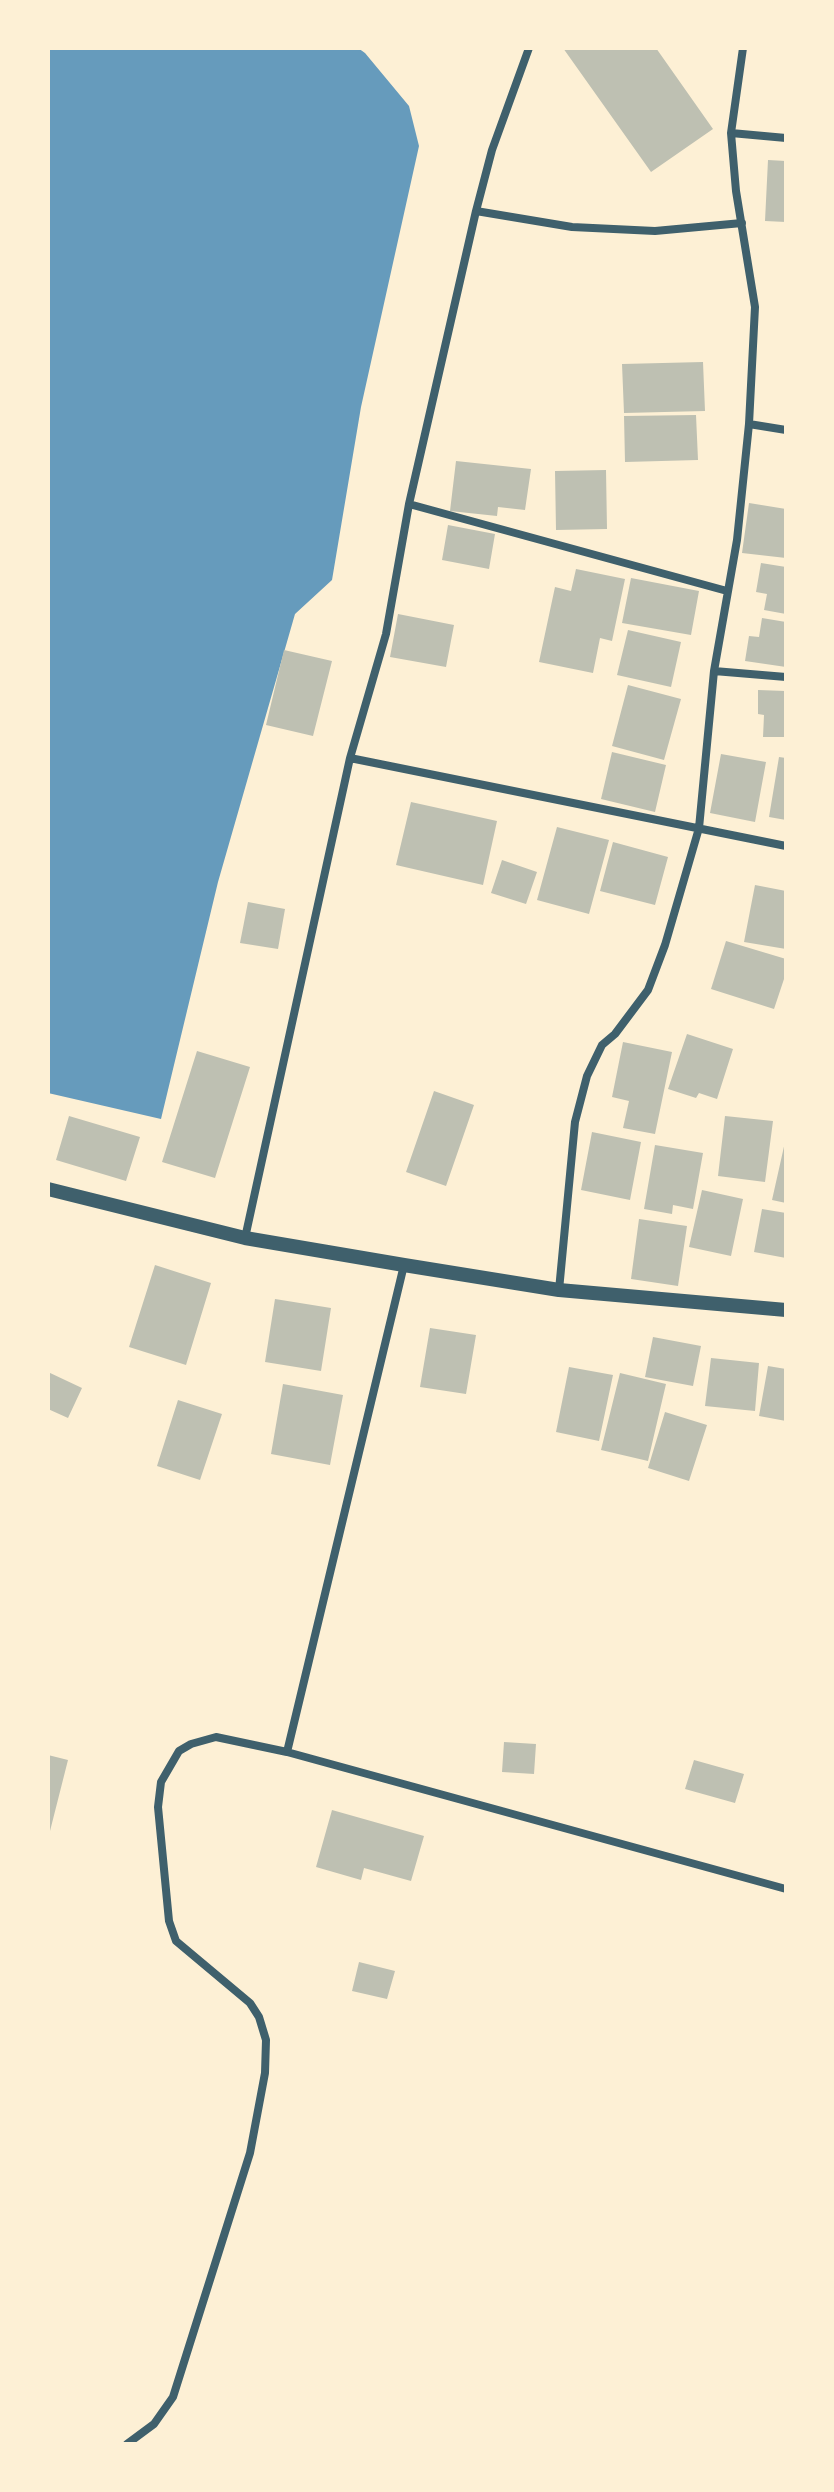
<!DOCTYPE html>
<html>
<head>
<meta charset="utf-8">
<style>
	body { margin:0 }
	#map { position:relative; width:834px; height:2492px; overflow:hidden; background:#fdf0d5; font-family:"Nunito Sans",sans-serif }
	canvas { display:block }
	.frame { position:absolute; inset:0; border:50px solid #fdf0d5; pointer-events:none }
</style>
</head>
<body>
<div id="map">
<canvas width="834" height="2492"></canvas>
<div class="frame"></div>
</div>
<script>
const g = document.querySelector('canvas').getContext('2d');
g.lineJoin = 'round';
function fillPath(path, color) { g.fillStyle = color; g.fill(path, 'evenodd'); }
function stroke(path, color, width, dash) { g.strokeStyle = color; g.lineWidth = width; g.lineCap = dash ? 'butt' : 'round'; g.setLineDash(dash || []); g.stroke(path); }
const water = new Path2D(`
	M48,48H358L365,53L409,106L419,146L361,407L332,580L295,614L218,882L161,1119L48,1093Z`);
const building = new Path2D(`
	M563,48H656L713,129L651,172Z
	M768,160L786,161V222L765,221Z
	M703,362L705,411L624,413L622,364Z
	M696,415L698,460L625,462L624,416Z
	M456,461L531,469L525,510L498,507L497,516L450,511Z
	M606,470L607,529L556,530L555,471Z
	M749,503L786,509V558L742,553Z
	M448,525L495,534L489,569L442,560Z
	M761,563L786,567V614L764,610L767,594L756,592Z
	M576,569L625,579L612,641L600,638L593,673L539,662L555,587L571,591Z
	M631,578L699,591L691,635L622,623Z
	M398,614L454,625L446,667L390,657Z
	M762,618L786,622V667L745,661L749,636L759,637Z
	M628,630L681,642L671,687L617,675Z
	M284,650L332,661L313,736L266,725Z
	M628,685L681,699L664,760L612,746Z
	M758,690L786,691V737H763L764,715L758,714Z
	M612,752L666,765L655,812L601,799Z
	M721,754L766,762L755,822L710,813Z
	M779,757L786,758V820L769,817Z
	M411,802L497,821L483,885L396,865Z
	M557,827L609,840L589,914L537,900Z
	M613,842L668,857L655,905L600,891Z
	M502,860L537,872L526,904L491,893Z
	M755,885L786,891V949L744,942Z
	M248,902L285,909L278,949L240,943Z
	M726,941L786,959V973L774,1009L711,989Z
	M687,1034L733,1049L717,1099L699,1093L696,1098L668,1089Z
	M623,1042L672,1052L655,1134L623,1128L629,1101L612,1097Z
	M197,1051L250,1067L215,1178L162,1162Z
	M434,1091L474,1105L446,1186L406,1172Z
	M69,1116L140,1137L126,1181L56,1160Z
	M725,1116L773,1121L765,1182L718,1176Z
	M592,1132L641,1142L630,1200L581,1190Z
	M785,1142H786V1203L772,1200Z
	M655,1145L703,1153L693,1209L673,1205L672,1214L644,1209Z
	M702,1190L743,1199L731,1256L689,1247Z
	M762,1209L786,1213V1258L754,1252Z
	M639,1219L687,1226L678,1286L631,1279Z
	M155,1265L211,1283L186,1365L129,1347Z
	M275,1299L331,1308L321,1371L265,1362Z
	M430,1328L476,1335L466,1394L420,1387Z
	M653,1337L701,1346L693,1386L645,1377Z
	M711,1358L759,1363L755,1411L705,1406Z
	M768,1366L786,1369V1421L759,1416Z
	M569,1367L613,1375L599,1441L556,1432Z
	M48,1372L82,1388L68,1418L48,1409Z
	M620,1373L666,1384L648,1461L601,1450Z
	M283,1384L343,1395L330,1465L271,1454Z
	M178,1400L222,1414L200,1480L157,1466Z
	M665,1412L707,1425L689,1481L648,1468Z
	M504,1742L536,1744L534,1774L502,1772Z
	M48,1755L68,1760L49,1835H48Z
	M694,1760L744,1774L735,1803L685,1789Z
	M332,1810L424,1836L411,1881L364,1868L361,1880L316,1867Z
	M359,1962L395,1971L387,1999L352,1991Z`);
const minor = new Path2D(`
	M731,133L786,138
	M476,211L572,227L655,231L742,223
	M749,424L786,430
	M409,504L727,591
	M714,671L786,677
	M350,758L786,846
	M245,1238L350,758L386,634L409,504L476,211L492,150L529,48
	M559,1290L575,1122L587,1076L602,1045L615,1034L648,990L665,945L699,828L714,671L737,540L749,424L755,307L736,191L731,133L743,48
	M287,1752L404,1265
	M127,2444L154,2424L173,2397L250,2153L265,2073L266,2040L259,2017L250,2003L176,1941L169,1921L158,1807L161,1782L179,1751L191,1744L216,1737L287,1752L786,1889`);
const tertiary = new Path2D(`
	M48,1189L245,1238L404,1265L559,1290L786,1310`);
fillPath(water, '#669bbc');
fillPath(building, '#bec0b2');
stroke(minor, '#3f606c', 8);
stroke(tertiary, '#3f606c', 14);
</script>
</body>
</html>
